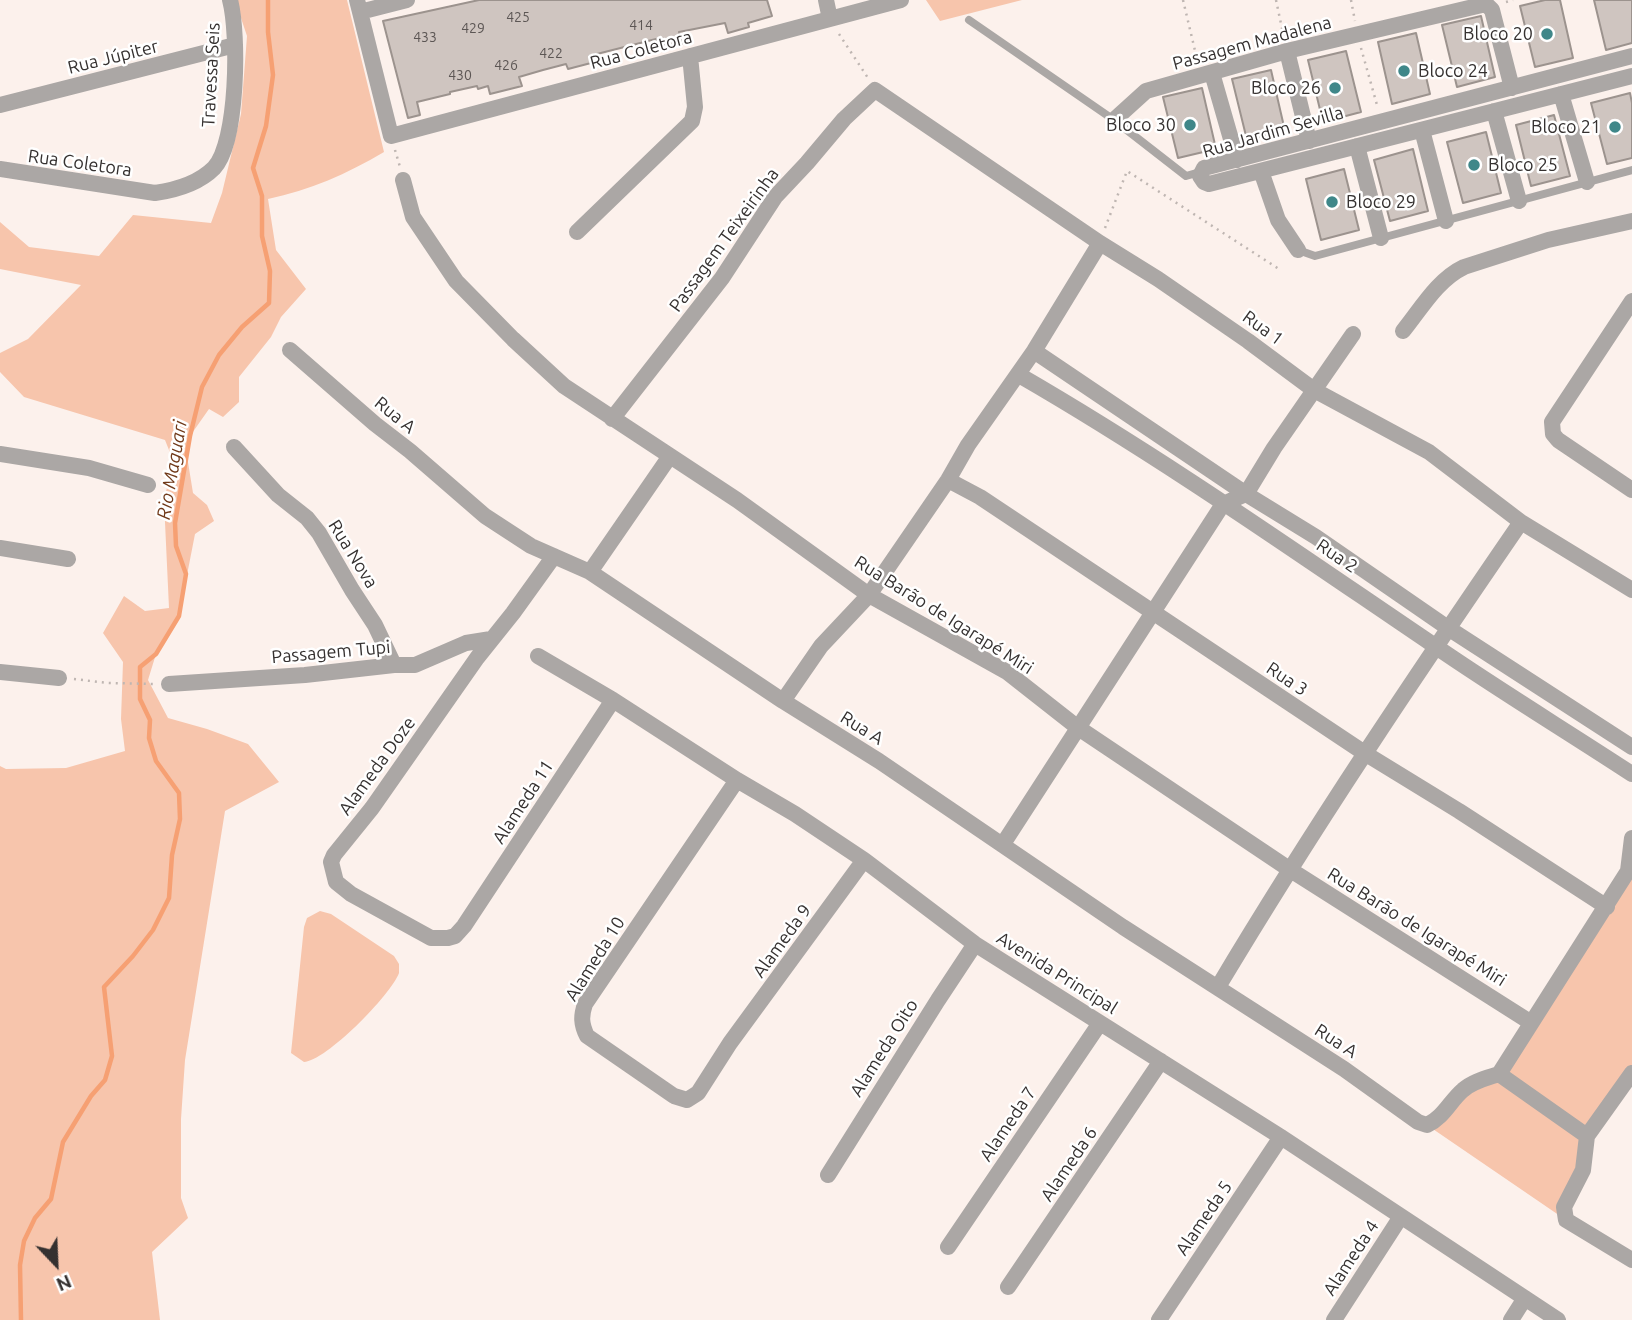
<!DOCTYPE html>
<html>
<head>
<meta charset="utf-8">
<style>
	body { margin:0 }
	#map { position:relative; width:1632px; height:1320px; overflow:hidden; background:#fcf1ec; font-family:Ubuntu,sans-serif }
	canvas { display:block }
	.north { position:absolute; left:21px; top:1229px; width:70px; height:70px; -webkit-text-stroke:5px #fff; paint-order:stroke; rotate:157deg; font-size:19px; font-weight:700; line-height:28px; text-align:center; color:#353130 }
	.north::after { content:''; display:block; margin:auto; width:24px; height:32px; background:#353130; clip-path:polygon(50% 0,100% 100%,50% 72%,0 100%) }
</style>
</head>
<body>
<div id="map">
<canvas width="1632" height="1320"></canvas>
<div class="north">N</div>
</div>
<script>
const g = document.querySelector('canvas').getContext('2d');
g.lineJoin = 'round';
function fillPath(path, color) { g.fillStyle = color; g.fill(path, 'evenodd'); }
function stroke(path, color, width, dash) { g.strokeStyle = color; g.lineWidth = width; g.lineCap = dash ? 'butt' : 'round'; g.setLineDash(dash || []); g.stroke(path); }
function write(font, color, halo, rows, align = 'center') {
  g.font = font + ' Ubuntu,sans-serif'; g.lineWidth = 5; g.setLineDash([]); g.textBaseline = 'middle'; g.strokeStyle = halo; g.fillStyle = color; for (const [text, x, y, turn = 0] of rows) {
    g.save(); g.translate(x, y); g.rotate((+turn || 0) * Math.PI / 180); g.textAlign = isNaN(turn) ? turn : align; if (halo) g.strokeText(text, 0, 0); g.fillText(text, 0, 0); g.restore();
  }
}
const green = new Path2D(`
	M235,0H347L384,152C347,174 310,190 268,199L276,250L306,289L281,317L271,337L239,377V402L223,417L209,409L190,436L187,456L193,493L207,505L214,521L195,534L179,616L156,654L148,680L168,718L207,729L248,744L279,782L225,811L185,1060L181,1119V1198L188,1218L152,1252L160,1320H0V766L6,769L66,768L125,751L121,719L123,662L103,633L124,596L145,611L169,608L164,501L173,460L165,440L24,397L0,372V353L28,339L81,285L0,269V222L29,247L99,256L133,215L211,223L222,193L241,114L247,36Z
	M926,0H1022L940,21Z
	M1632,838V1073L1587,1136L1566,1220L1427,1125L1452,1104L1499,1073L1607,907Z
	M320,911L331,914L394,956L399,964V973C391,995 326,1061 304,1062L291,1053L304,927L307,918Z`);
const stream = new Path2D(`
	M21,1320L20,1265L24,1241L35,1218L51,1199L63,1142L91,1096L105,1080L112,1056L104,987L133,956L153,930L169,898L172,855L180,819L179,793L156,761L149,738L150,720L140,699V667L156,654L179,616L186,574L176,546L175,523L190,436L202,387L219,355L242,327L269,303L270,271L262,236V196L253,168L266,126L273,75L268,32V0`);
const building = new Path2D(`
	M479,0H767L772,16L748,23L749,27L728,33L725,23L679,32L682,44L669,47L668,44L658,46L656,39L589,56L591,63L568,69L566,64L543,70L519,77L522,86L490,94L488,86L478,89L477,86L450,92V94L417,102L420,115L408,118L383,21Z
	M1545,0H1560L1573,58L1535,67L1520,6Z
	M1594,0H1632V43L1606,50Z
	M1481,16L1495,77L1457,87L1442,25Z
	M1416,33L1430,94L1392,104L1378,42Z
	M1346,51L1361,112L1323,122L1308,60Z
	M1271,70L1285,131L1247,140L1232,79Z
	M1202,88L1216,149L1178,158L1163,97Z
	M1630,93L1632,103V158L1607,164L1591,103Z
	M1554,115L1570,176L1531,186L1516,125Z
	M1486,132L1501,193L1463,203L1447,142Z
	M1413,149L1428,211L1390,221L1374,160Z
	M1344,169L1359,230L1321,240L1306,179Z`);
const path = new Path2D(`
	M1183,0L1197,59
	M1276,0L1284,38
	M1351,0L1355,21
	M1506,2L1513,0
	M839,34L868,78
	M1361,48L1377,105
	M395,150L400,167
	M1105,228L1127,171L1279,269
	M74,679L108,683L155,684`);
const service = new Path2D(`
	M969,20L1114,120L1186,176L1200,172
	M1298,250L1315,256L1632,170`);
const minor = new Path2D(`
	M357,0L391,136L901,0
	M826,0L830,19
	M360,12L407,0
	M1287,51L1309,141
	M1632,56L1204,168L1200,176L1204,182L1209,184L1632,76
	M1212,73L1237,160
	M1561,94L1587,182
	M0,105L235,45
	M1494,111L1519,201
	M1114,120L1146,91L1287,51L1486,4L1492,10L1512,88
	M1422,130L1446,221
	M1357,146L1381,238
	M0,169L155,193C176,190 198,184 214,168C238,142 239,34 230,0
	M1261,171L1278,220L1298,250
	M403,180L413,217L456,281L513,339L564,386L737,500L869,595L1007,672L1077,727L1289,869L1530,1022
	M577,232L692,121L695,107L690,56
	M1632,301L1552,422L1553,434L1558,440L1632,490
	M1403,331C1421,309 1437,280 1464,267L1548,240L1632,221
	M290,350L375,424L410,451L485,516L531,546L590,572L783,701L879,761L1123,927L1344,1069L1418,1122L1427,1125C1444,1117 1450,1101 1463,1090C1473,1081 1487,1078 1499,1074L1628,871L1632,838
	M1034,351L1246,494L1316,537L1448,628L1632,747
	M1019,375C1161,457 1296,552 1432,644C1497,689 1565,730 1632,774
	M612,419L722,278L775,197L807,163L844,119L875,90L1100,243L1158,279L1248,341L1314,390L1429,452L1521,522L1632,590
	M234,447L278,495L307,518L319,533L352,590L375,625L394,665
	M0,454L89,468L148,485
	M948,480L980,497L1366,754L1459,811L1607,907
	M0,548L68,559
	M554,556L513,613L477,658L372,808L334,855L331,862L336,882L351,894L431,938H448L455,936L464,926L613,700
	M590,572L670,456
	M538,656L613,700L737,780L795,814L864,860L975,944L1281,1137L1558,1320
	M0,672L59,678
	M169,684L305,675L394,665H415L466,643L491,639
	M783,701L821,646L869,595L948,480L968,445L1034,351L1100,243
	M737,780L585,1004C581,1016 581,1024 587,1036L674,1096L687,1100L698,1093L730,1043L864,860
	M1003,844L1223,504L1246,494L1274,448L1353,334
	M1218,987C1313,828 1416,675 1521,522
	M1632,1073L1587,1136L1583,1170L1564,1207L1566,1220L1632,1260
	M1499,1074L1587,1136
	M828,1175L938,1000L975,944
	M948,1247L1100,1023
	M1008,1287L1161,1061
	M1159,1320L1281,1137
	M1334,1320L1400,1218
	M1511,1320L1525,1298`);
const markers = [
	[1547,34,7,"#3f8789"],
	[1404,71,7,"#3f8789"],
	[1335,88,7,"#3f8789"],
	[1190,125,7,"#3f8789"],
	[1615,127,7,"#3f8789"],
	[1474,165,7,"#3f8789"],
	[1332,202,7,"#3f8789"]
];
const numberNames = [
	["425",518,17],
	["414",641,25],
	["429",473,28],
	["433",425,37],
	["422",551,53],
	["426",506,65],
	["430",460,75]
];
const poiNames = [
	["Bloco 20",1533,34],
	["Bloco 24",1418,71,"left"],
	["Bloco 26",1321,88],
	["Bloco 30",1176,125],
	["Bloco 21",1601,127],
	["Bloco 25",1488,165,"left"],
	["Bloco 29",1346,202,"left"]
];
const streetNames = [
	["Passagem Madalena",1252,43,-15],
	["Rua Coletora",641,50,-15],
	["Rua Júpiter",113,57,-14],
	["Travessa Seis",211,75,-87],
	["Rua Jardim Sevilla",1273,132,-16],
	["Rua Coletora",80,163,8],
	["Passagem Teixeirinha",724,240,-54],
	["Rua 1",1263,328,36],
	["Rua A",395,415,39],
	["Rua Nova",353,554,58],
	["Rua 2",1337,556,34],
	["Rua Barão de Igarapé Miri",944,615,32],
	["Passagem Tupi",331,652,-5],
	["Rua 3",1287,679,34],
	["Rua A",862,728,32],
	["Alameda Doze",377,766,-54],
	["Alameda 11",523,802,-57],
	["Rua Barão de Igarapé Miri",1417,927,32],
	["Alameda 9",782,941,-54],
	["Alameda 10",595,959,-58],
	["Avenida Principal",1057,973,32],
	["Rua A",1336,1041,33],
	["Alameda Oito",884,1048,-58],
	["Alameda 7",1008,1124,-56],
	["Alameda 6",1069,1164,-56],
	["Alameda 5",1204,1218,-56],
	["Alameda 4",1351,1258,-57]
];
const waterNames = [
	["Rio Maguari",172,470,-80]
];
fillPath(green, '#f7c5ac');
stroke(stream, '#f6a073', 4.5);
fillPath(building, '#cfc5c0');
stroke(building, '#9c938e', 2);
stroke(path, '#bfb6b2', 2.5, [2, 5]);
stroke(service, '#aba7a5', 8);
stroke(minor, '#aba7a5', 16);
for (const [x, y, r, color] of markers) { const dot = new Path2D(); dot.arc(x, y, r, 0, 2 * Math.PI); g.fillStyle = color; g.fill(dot); stroke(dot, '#fff', 2.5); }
write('14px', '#5c5654', null, numberNames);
write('18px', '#353130', '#fff', poiNames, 'right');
write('18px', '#353130', '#fff', streetNames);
write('italic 19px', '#703919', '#fff', waterNames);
</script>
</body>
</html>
